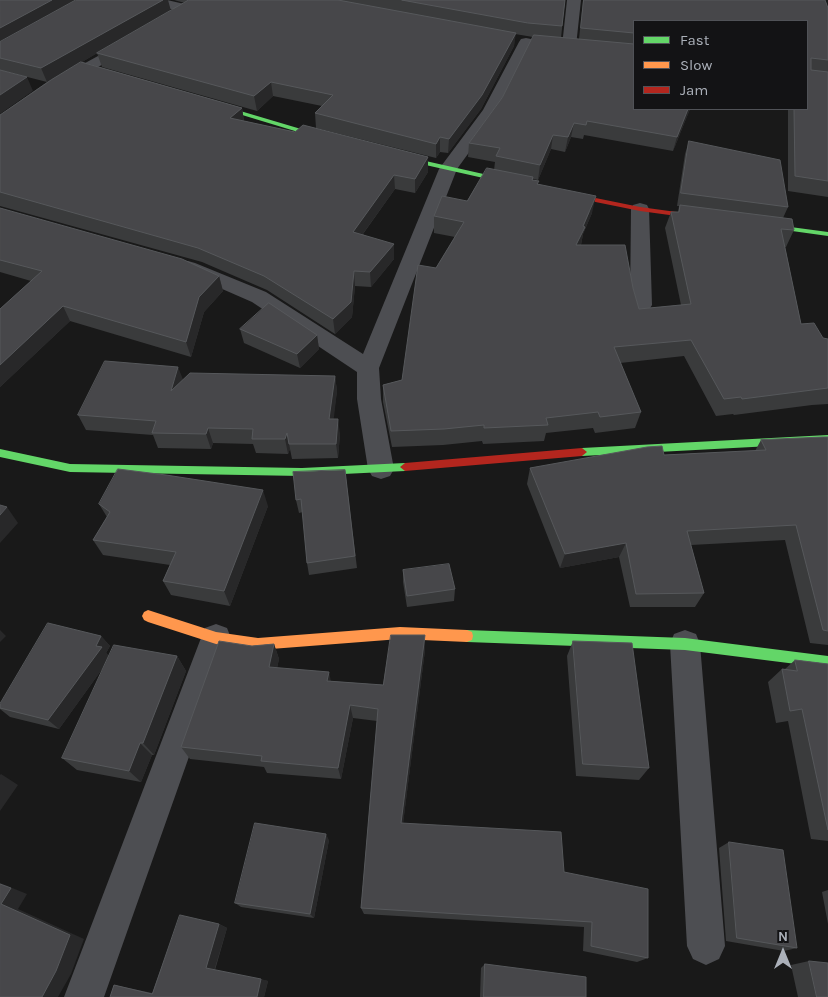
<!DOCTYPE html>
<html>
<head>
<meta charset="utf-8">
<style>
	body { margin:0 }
	#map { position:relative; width:828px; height:997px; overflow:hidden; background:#191919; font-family:Karla,sans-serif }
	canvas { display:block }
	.legend { position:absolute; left:633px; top:20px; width:175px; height:90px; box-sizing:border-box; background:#131315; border:1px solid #505257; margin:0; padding:6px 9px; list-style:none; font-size:15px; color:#abb0b9 }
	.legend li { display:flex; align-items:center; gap:10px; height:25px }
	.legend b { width:25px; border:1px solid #505257 }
	.north { position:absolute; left:758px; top:927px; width:50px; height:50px; -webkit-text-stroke:4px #131315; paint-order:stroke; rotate:0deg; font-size:14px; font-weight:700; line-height:20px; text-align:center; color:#abb0b9 }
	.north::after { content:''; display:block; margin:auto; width:18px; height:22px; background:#abb0b9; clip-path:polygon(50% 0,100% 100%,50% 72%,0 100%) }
</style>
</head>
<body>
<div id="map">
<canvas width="828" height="997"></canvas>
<ul class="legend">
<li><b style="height:6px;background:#63d668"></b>Fast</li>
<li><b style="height:6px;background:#ff974d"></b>Slow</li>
<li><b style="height:6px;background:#b3261e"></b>Jam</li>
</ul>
<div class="north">N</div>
</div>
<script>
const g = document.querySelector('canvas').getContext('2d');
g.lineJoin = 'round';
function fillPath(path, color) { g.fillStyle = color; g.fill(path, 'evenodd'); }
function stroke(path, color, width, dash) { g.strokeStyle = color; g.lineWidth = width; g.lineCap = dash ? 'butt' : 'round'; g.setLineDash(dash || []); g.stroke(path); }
const street = new Path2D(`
	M143,0H167L193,6L195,9L188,13L145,3Z
	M567,0H581L576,46L574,49H564L562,46Z
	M131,38L136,39L138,42L136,45L55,92L6,128L0,129V116L43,86Z
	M526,38L531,39L533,42L499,111L457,169L379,368L381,399L394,469L390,476L381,479L372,476L368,469L357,399V372L252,302L181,271L178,267L181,263L188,261L195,263L266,292L363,354L439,169L483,110L519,42L521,39Z
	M640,203L647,205L649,209L652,305L649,310L641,312L633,310L630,305L631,209L633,205Z
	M216,624L227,628L231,638L104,997H64L201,638L205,628Z
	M685,630L696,634L700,644L725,946L719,959L706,965L693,959L687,946L670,644L674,634Z`);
const fast = new Path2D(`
	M206,102H210L338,140L331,142L206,104Z
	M390,153L519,182L523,184L519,186L390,157Z
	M753,222L828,232V236L756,226L752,224Z
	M828,435V443L582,456L577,452L582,448Z
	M0,449L70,464L302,468L405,463L410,467L405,471L302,476L70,472L0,457Z
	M467,630L685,638L828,656V668L685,650L467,642L462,640L461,636L462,632Z`);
const slow = new Path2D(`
	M148,610L216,632L258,638L400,627L467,630L472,632L473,636L472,640L467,642L400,639L258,650L216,644L148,622L144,620L142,616L144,612Z`);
const jam = new Path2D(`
	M556,190L640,207L706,216L710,218L706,220L640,211L556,194Z
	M582,448L587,452L582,456L405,471L400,467L405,463Z`);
const wall = new Path2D(`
	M0,0L171,11L185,3L174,0H565L561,38L579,39L583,0H825L828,8V197L788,191V109H807V21H634V109H690L673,151L584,135L583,139L571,137L565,152L551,149L538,180L533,179V180L538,184L592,213L583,234L581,245L633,288L639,309L681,305L665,228L671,212H678L679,206H677L685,154L689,141L788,207L783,218L794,230L786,247H785L801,324L823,338L828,339V404L812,405L734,415L733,414L716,416L684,356L620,363L641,412L635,428L595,433L593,428L546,433L544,441L483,444L482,441L443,445L392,447L383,402V385L402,380L436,268L455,237L434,233V216L467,201L494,170L495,162L468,157L469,143L502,98L533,37L515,34L514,46L481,109L448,153L440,152L436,158L316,128L315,113L322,106L273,96L257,111L102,67L97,53L82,62L242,108L244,121L295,132L428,157V172L415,193L395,189L363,234L394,259L371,287L355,286L352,317L335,334L267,290L202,262L0,206V115L47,82L0,70Z
	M0,208L219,276L223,291L204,312L191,357L70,321L0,387V309L31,281L0,272Z
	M240,329L317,335L319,349L300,368L244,343Z
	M335,376L337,391L333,419L340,434L338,458L292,459L290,449L288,454L256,453L253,444L213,443L211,449L158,448L153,435L86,430L78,415L183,380Z
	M828,437V645L810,643L785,540L691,545L704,593L695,607H630L619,557L560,568L527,484L530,468L664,455L755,451L761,440Z
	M345,470L357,568L309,575L307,563L303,512L299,513L296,500Z
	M99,504L268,506L230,606L171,595L163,581L170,565L103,555L93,540L107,517Z
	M403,570L455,589L454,601L407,607L403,582Z
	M425,635V650L403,823L564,872L648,958L637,962L583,951L584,927L364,914L361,908L377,721L353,718L341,779L267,773L264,767L190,759L181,747L252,646L274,644L279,659L277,668L331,681L383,685Z
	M101,636L110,646L106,653L109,656H177L186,671L154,755H152L141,782L77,770L62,758L105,665L59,729L10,717L0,709V704Z
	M573,641L649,768L639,780L576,776L567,656Z
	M795,660L828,664V841L811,839L788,721L776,723L768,682L782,669H785Z
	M329,840L314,918L241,907L235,903Z
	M729,842L797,948L784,951L726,941L719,848Z
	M828,890V924L822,892Z
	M219,924L227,928L215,970L268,981L264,997H110L114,985L152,993Z
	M809,961L828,997H798L791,965Z
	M485,964L586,997H480L481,968Z`);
const shadedWall = new Path2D(`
	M52,0H81L0,45V28Z
	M163,0H168L171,11L47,82L41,68Z
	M516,33L514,46L481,109L448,153L449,139Z
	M27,77L33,91L0,114V95Z
	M271,82L273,96L257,111L254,96Z
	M242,108L244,122L230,118Z
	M688,109H690L673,151L677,137Z
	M574,123L571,137L565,152L568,137Z
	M553,135L551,149L538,180L540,165Z
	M440,137V152L436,158V144Z
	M428,157V172L415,193V179Z
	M394,175L395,189L354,246L353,232Z
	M596,196L592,213L583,234L581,244L572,262L576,245Z
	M394,244V259L371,287L370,272Z
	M354,271L355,286L352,317L335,334L333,319Z
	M219,276L223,291L204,312L191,357L186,342L199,297Z
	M63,306L70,321L0,387V365Z
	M317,335L319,349L300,368L297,354Z
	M178,367L184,382L171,391Z
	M335,376L337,391L332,434L329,419Z
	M338,419L340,434L338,458L336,444Z
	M208,428L213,443L211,449L206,434Z
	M287,433L290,449L288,454L285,439Z
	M263,490L268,506L230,606L224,591Z
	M7,507L18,523L0,543V515Z
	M626,543L619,557L560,568L565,554Z
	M0,630L6,636L0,642Z
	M425,635V650L402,832L401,823Z
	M101,636L110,646L106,653L110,658L59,729L48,720L96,646Z
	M274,644L279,659L274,682L269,667Z
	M177,656L186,671L154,755L143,743Z
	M329,672L332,686L327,681Z
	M350,705L353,718L341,779L338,768Z
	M140,743L152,755L141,782L129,771Z
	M1,774L18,785L0,811V775Z
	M326,834L329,840L314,918L310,914Z
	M0,883L27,894L18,909L84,939L71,974L58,997H42L1,904Z
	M219,924L227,928L214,971L206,968Z
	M261,979L268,981L264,997H257Z`);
const building = new Path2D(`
	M0,0H52L0,28Z
	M76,0H163L41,68L0,58V42Z
	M189,0H338L516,33L482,95L449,139L440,137L436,144L315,113L333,95L271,82L254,96L97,53Z
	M402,0H565L562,26L528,23Z
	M584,0H825L828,8V60L811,58V70L828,72V181L795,176L794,109H807V21H634V33L581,28Z
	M534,35L634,44V109H688L677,137L587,121L586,125L574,123L568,137L553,135L540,165L496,156L500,148L469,143L502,98Z
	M81,62L242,108L230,118L295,132L303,125L428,157L415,179L394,175L353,232L394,244L370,272L354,271L351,302L333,319L264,276L198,248L0,192V115L51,80Z
	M0,70L27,77L0,95Z
	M689,141L780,160L788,207L681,193Z
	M487,168L533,177L532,180L539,181L537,184L596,196L583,226L585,227L576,245H625L633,288L639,309L691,304L671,212H679L680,205L792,219L794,230L781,229L801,324L814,323L823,338L828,339V388L742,399L741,397L724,399L691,340L614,347L641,412L600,417L598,412L546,418L548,425L484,428V425L444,429L391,431L383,385L402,380L418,265L436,268L464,222L434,216L442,196L467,201Z
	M0,208L182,259L219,276L199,297L186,342L63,306L0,365V309L42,271L0,260Z
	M269,303L317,335L297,354L240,329Z
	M105,361L178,367L171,391L190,373L335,376L329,419H338L336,444H289L287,433L285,439H252L253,429L208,428L206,434L152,433L156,421L78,415Z
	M824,437H828V631L823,630L796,525L687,531L704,593L636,594L626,543L565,554L530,468L647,447L662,446L664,455L766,450L761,440Z
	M118,469L166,475L263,490L224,591L163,581L176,552L93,540L110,512L99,504Z
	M345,470L355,556L307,563L301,499L296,500L293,472Z
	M0,505L7,507L0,515Z
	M449,564L455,589L407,596L403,570Z
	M48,623L101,636L96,646L102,647L48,720L0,708V704Z
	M391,635H425L401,823L561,832L564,872L648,889V958L591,946L592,922L361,908L378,709L350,705L338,768L261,761L262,756L181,747L219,641L252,646L274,644L269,667L329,672L327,681L383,685Z
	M573,641L632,643L649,768L583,764Z
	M114,645L177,656L143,743H140L129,771L62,758Z
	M795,660L828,664V830L802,709L790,711L782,669L797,671Z
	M255,823L326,834L310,914L235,903Z
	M729,842L783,850L797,948L737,938Z
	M0,884L11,888L1,904L70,935L56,971L42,997H0Z
	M180,915L219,924L206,968L261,979L257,997H110L114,985L152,994Z
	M809,961L828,963V997H817Z
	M485,964L586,977V997H484Z`);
fillPath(street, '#4d4e52');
fillPath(fast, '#63d668');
fillPath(slow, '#ff974d');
fillPath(jam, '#b3261e');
fillPath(wall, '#3a3b3c');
fillPath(shadedWall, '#282829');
fillPath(building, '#47474a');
stroke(building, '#56585b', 1);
</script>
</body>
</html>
